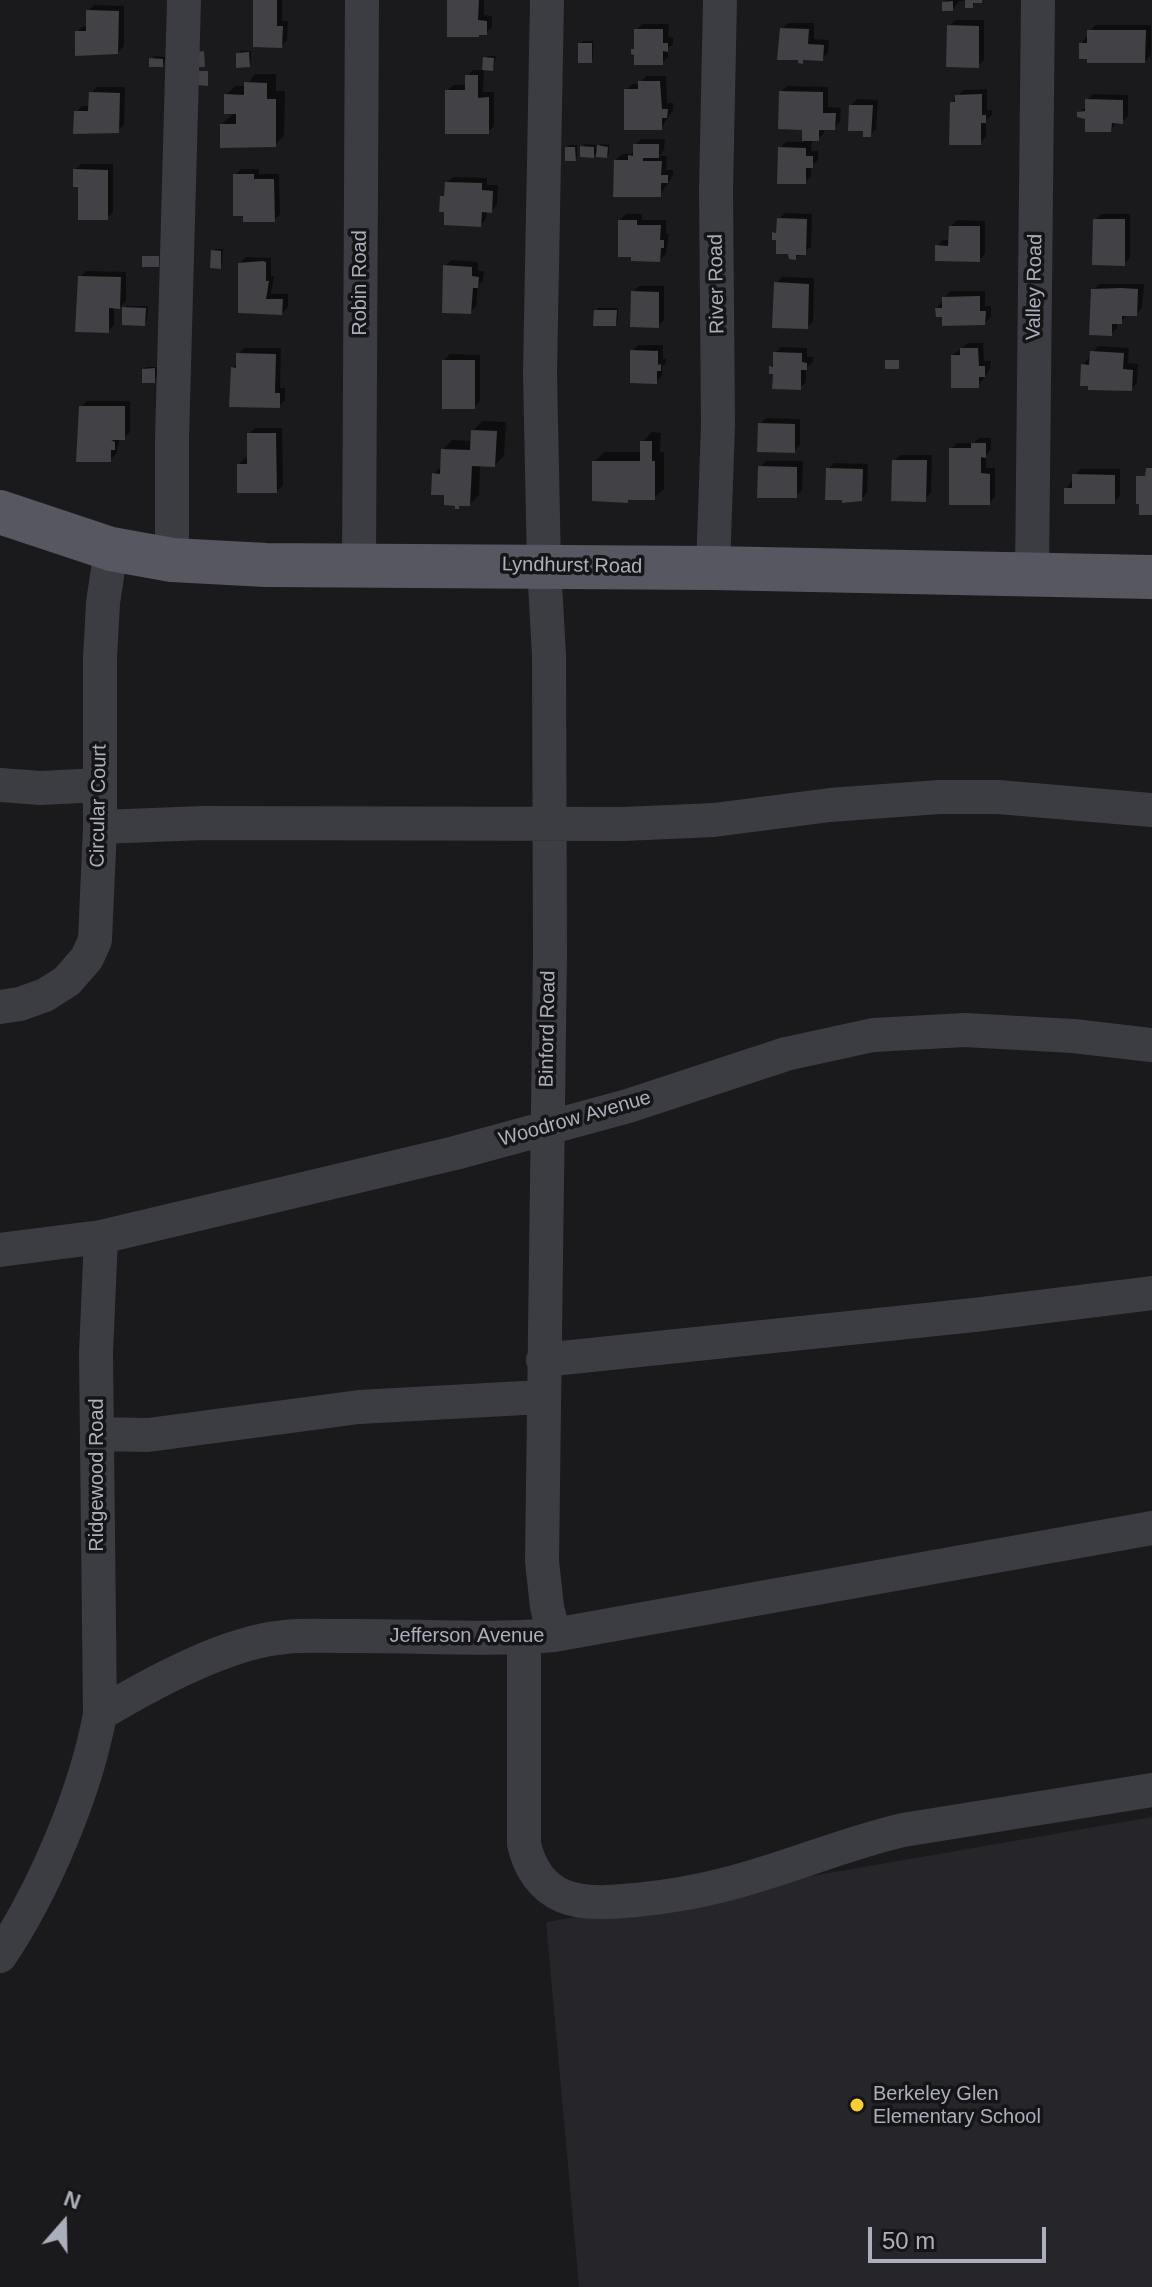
<!DOCTYPE html>
<html>
<head>
<meta charset="utf-8">
<style>
	body { margin:0 }
	#map { position:relative; width:1152px; height:2287px; overflow:hidden; background:#1a191c; font-family:Arial,sans-serif }
	canvas { display:block }
	.north { position:absolute; left:24px; top:2183px; width:80px; height:80px; -webkit-text-stroke:6px #151417; paint-order:stroke; rotate:20deg; font-size:22px; font-weight:700; line-height:32px; text-align:center; color:#abafbc }
	.north::after { content:''; display:block; margin:auto; width:28px; height:36px; background:#abafbc; clip-path:polygon(50% 0,100% 100%,50% 72%,0 100%) }
	.scale { position:absolute; left:868px; top:2227px; width:178px; height:36px; box-sizing:border-box; border:4px solid #abafbc; border-top:0; padding-left:10px; font-size:24px; line-height:28px; white-space:nowrap; color:#abafbc; -webkit-text-stroke:6px #151417; paint-order:stroke }
</style>
</head>
<body>
<div id="map">
<canvas width="1152" height="2287"></canvas>
<div class="north">N</div>
<div class="scale">50 m</div>
</div>
<script>
const g = document.querySelector('canvas').getContext('2d');
g.lineJoin = 'round';
function fillPath(path, color) { g.fillStyle = color; g.fill(path, 'evenodd'); }
function stroke(path, color, width, dash) { g.strokeStyle = color; g.lineWidth = width; g.lineCap = dash ? 'butt' : 'round'; g.setLineDash(dash || []); g.stroke(path); }
function write(font, color, halo, rows, align = 'center') {
  g.font = font + ' Arial,sans-serif'; g.lineWidth = 7; g.setLineDash([]); g.textBaseline = 'middle'; g.strokeStyle = halo; g.fillStyle = color; for (const [text, x, y, turn = 0] of rows) {
    g.save(); g.translate(x, y); g.rotate((+turn || 0) * Math.PI / 180); g.textAlign = isNaN(turn) ? turn : align; if (halo) g.strokeText(text, 0, 0); g.fillText(text, 0, 0); g.restore();
  }
}
const built = new Path2D(`
	M1152,1817V2287H579L546,1922Z`);
const shadow = new Path2D(`
	M255,0H282V21H288L287,40L281,46Z
	M449,0H484V15L492,16V27L486,33Z
	M947,0H983L977,1L972,6L967,1H959L953,9L945,2Z
	M94,5L124,6V46L118,52L77,32L83,26H88V11Z
	M955,20H984V60L978,66L949,26Z
	M788,23H814V39L829,40L828,53L822,59H805L802,62L782,29Z
	M642,24H669L668,37L673,38V44L668,48V57L662,63L633,49L636,46V30Z
	M1095,25H1151V55L1145,61L1081,44Z
	M583,41H593V59L591,61L580,44Z
	M240,51H251V63L249,65L238,54Z
	M154,56L165,57L164,63L162,65L151,59Z
	M488,56H496L493,69L485,58Z
	M473,70H484L483,92H494V126L488,132L447,91L453,85H467V76Z
	M255,74H276V91H285L284,135L275,145L222,124L235,112L226,95L235,86H246Z
	M646,76H666L667,103H673V110L661,128L626,90L632,84H640Z
	M787,86L828,87V107L841,108L840,122L834,128H824V133L818,139H812L811,151H818V160L811,166V176L805,182L780,148L786,142H804V128L781,92Z
	M97,87H125L124,125L118,131L76,112L82,106H90L91,93Z
	M987,89V110H992V115L986,120V137L980,143L952,103L963,90Z
	M1093,94L1128,95V116L1122,122L1117,121L1111,130L1087,118L1079,113L1087,106V100Z
	M857,99L878,100L876,129L870,135L851,105Z
	M641,139H665L664,150L659,156H667L666,170H673V175L660,195L616,160L622,154H632L635,145Z
	M585,144L596,145V150L601,144L609,145V154L607,156L599,150L593,156L582,147Z
	M569,145H577V157L575,159L566,148Z
	M81,164H113V212L107,218L80,185L75,170Z
	M241,169H259V174H279L280,214L274,220L235,175Z
	M453,177L487,178V185H498L497,205L491,211H487L486,219L480,225L442,197L446,192L447,183Z
	M785,213L812,214L811,247L795,258L774,233L778,229L779,219Z
	M626,214H642V220H666V234H669L666,254L659,260L620,220Z
	M1101,214H1130V258L1124,264L1095,220Z
	M957,220L985,221V254L979,260L937,246L943,240H950L951,226Z
	M215,249H223L222,264L220,267L213,251Z
	M246,257L271,258V276H274L271,294H288V307L282,313L240,311V263Z
	M451,260L478,262V271H484L483,280L478,286L476,306L470,312L445,266Z
	M86,271L126,272V301L120,307H114V325L108,331L80,277Z
	M782,277L814,278L813,321L807,327L776,283Z
	M1099,284H1144L1142,308L1136,314H1127L1121,322H1117V328L1111,334L1093,290Z
	M639,286H664V320L658,326L633,292Z
	M950,291H985V306H991V317L985,323L944,315L937,308Z
	M126,306H148L147,321L145,324L124,308Z
	M598,308H618V321L616,324L596,311Z
	M968,343H983L984,361H991L990,369L978,386L953,355Z
	M638,345H663V359H666V363L662,366V376L656,382L632,351Z
	M1098,346L1129,348L1128,363L1138,364L1137,383L1131,389L1083,365Z
	M781,347L807,348V357H813V362L806,368V382L800,388L775,373L771,367L775,364V353Z
	M244,348H281L280,388H285V400L279,406L233,368L238,363V354Z
	M450,354L480,355V401L474,407L444,360Z
	M146,367H157V378L154,381L144,369Z
	M87,401H130V432L124,438H120L116,454L110,460L81,407Z
	M766,418L800,419V445L794,451L760,424Z
	M482,421L506,422L504,456L495,465H480L479,495L470,504H462L459,507L433,474L442,466L443,450L452,440L472,441L473,431Z
	M255,428H282L283,485L277,491L239,464L245,458H249V434Z
	M652,432L661,433L660,452H664V489L654,498L594,462L604,452H642V442Z
	M979,438H991V450L986,455V468H995V497L989,503L951,449L957,443H974Z
	M900,455H932L931,493L925,499L894,461Z
	M766,461H803L802,490L796,496L760,467Z
	M834,463L868,464L867,493L861,499L828,469Z
	M1080,469H1120V496L1114,502L1066,489Z`);
const building = new Path2D(`
	M253,0H277V26H283L282,48L253,47Z
	M447,0H479L478,20L487,21V35H479V37H447Z
	M965,0H982V3H973V8H965Z
	M953,1V11H942V2Z
	M86,10L119,11L118,54L75,56V31H86Z
	M947,25L979,26V68L946,67Z
	M780,28L809,29L808,44L824,45L823,61L803,60V64L798,63V60H777Z
	M634,29H663V43H668V52L663,51V65H634V55L631,54V49H634Z
	M1087,30H1146L1145,63H1087V59H1079V43H1087Z
	M578,43H592V63H578Z
	M204,51L205,67H196V52Z
	M249,52L250,67L236,68V53Z
	M483,57L494,58L493,71L482,70Z
	M149,58L163,59V67H149Z
	M197,71H208V86L197,85Z
	M465,75H478V98L489,97V134H445V90H465Z
	M638,81H660L662,109H668L667,118H662V130H624V89H638Z
	M244,82L267,83V99H276V147L220,148V124H236V114H224V94L244,95Z
	M779,91L823,92V113H836L835,130H819V141H802V130L778,129Z
	M89,92L120,93L119,133L73,134L74,111H88Z
	M982,94V115H986V123H981V145H949L950,102H955V95Z
	M1085,99L1123,100V124L1112,123L1111,132H1085V119L1077,117V112L1085,111Z
	M849,105H873L871,137H863V131H848Z
	M633,144H659V158H643V161H662L661,175H668V183H661V197H613L614,160H628V155L633,156Z
	M597,145L608,147L607,158L596,157Z
	M580,146L594,147V158L580,157Z
	M565,147H575L576,161H565Z
	M778,147L806,148V156H813V168H806V184H777Z
	M73,169L108,170V220H78V187H73Z
	M233,174H254V179H274L275,222H243V216H233Z
	M445,182L482,183V190L493,191L492,213L482,212L481,227L444,225V212H439L440,196H444Z
	M777,218L807,219L806,255H796V260L789,259L788,254H776V240H772V232L776,233Z
	M1093,219H1125V266L1092,265Z
	M618,220H637V225H661L660,240H664V248H661L660,262L631,261V257H618Z
	M949,226H980V262L935,261V245L948,246Z
	M211,250L221,251V269L210,268Z
	M142,256H159V267H142Z
	M263,261L266,262V281H269L266,299H283L282,315L238,313V263Z
	M443,265L472,267V276L479,277L478,288H473L471,314L442,313Z
	M78,276L121,277L120,309L109,308V333L75,332Z
	M774,282L809,284L808,329L772,328Z
	M1121,288L1138,289L1137,316H1122V324H1112V336L1089,335L1091,289Z
	M631,291L659,292V328L630,327Z
	M980,296V311H986L985,325L942,326V317H936L935,308H942V297Z
	M122,307L146,308L145,326L122,325Z
	M594,310H617L616,326H593Z
	M960,348H978L979,366H985V377H979V388H951V355H960Z
	M630,350L658,351V365L661,364V371H657V384L630,383Z
	M1090,351L1124,353L1123,369L1133,370L1132,391L1088,390V386H1080L1081,364L1089,365Z
	M773,352L802,353V362L807,363V370H801V390L772,389L773,374H769V366L773,367Z
	M236,353L276,354L275,393H280V408L229,407L231,367L236,368Z
	M442,360H475V409H442Z
	M885,360H899V369H885Z
	M155,368V383H142V369Z
	M79,406H125V440H111L115,442V450H111V462H76Z
	M758,423L795,424V453L757,452Z
	M471,430L497,431L495,467L472,466L470,506H459V509H455V506L444,505V495H431L432,473L440,474L441,449L470,450Z
	M247,433H276L277,493H237V464H247Z
	M640,441H652V461H655V500H628V503L592,501V461H640Z
	M971,443H986V458L981,457V473L990,474V505H949V448H971Z
	M892,460H927L926,502L891,501Z
	M758,466L797,467V498H757Z
	M826,468L863,469L862,501L842,503V500H825Z
	M1146,468H1152V515H1139V504H1136V476H1145Z
	M1072,474L1115,475V504H1064V488H1072Z`);
const minor = new Path2D(`
	M547,0L540,373L544,566L549,655L550,955L542,1561L547,1607L554,1635
	M172,560V439L184,0
	M359,565L362,0
	M713,568L718,425L716,190L720,0
	M1032,574L1038,0
	M0,785L41,788L100,785
	M100,827L204,823L623,824L714,820L830,805L939,797H998L1152,810
	M0,1007L20,1004L45,995L67,981L87,958L95,940L100,827V658L103,603L111,549
	M0,1250L101,1237L455,1153L628,1106L786,1054L873,1035L965,1030L1073,1036L1152,1045
	M543,1360L974,1315L1152,1293
	M97,1434L148,1435L359,1407L542,1397
	M524,1638V1844C529,1866 541,1887 563,1896C585,1905 613,1902 636,1900C666,1897 697,1892 727,1884C786,1869 843,1844 903,1830L1152,1790
	M100,1714L96,1353L101,1237
	M0,1956C44,1891 86,1791 100,1714C150,1684 226,1642 285,1637C303,1635 322,1636 340,1636C412,1635 483,1641 554,1635L1152,1528`);
const major = new Path2D(`
	M0,512L111,549L172,560L266,565L713,568L1152,577`);
const markers = [
	[857,2105,8,"#fcce31"]
];
const streetNames = [
	["Robin Road",360,283,-90],
	["River Road",717,284,-91],
	["Valley Road",1035,287,-89],
	["Lyndhurst Road",572,566,1],
	["Circular Court",99,806,-89],
	["Binford Road",548,1029,-89],
	["Woodrow Avenue",575,1119,-16],
	["Ridgewood Road",97,1475,-90],
	["Jefferson Avenue",467,1636]
];
const poiNames = [
	["Berkeley Glen",873,2094],
	["Elementary School",873,2117]
];
fillPath(built, '#262529');
fillPath(shadow, '#0007');
fillPath(building, '#414146');
stroke(minor, '#3c3c43', 34);
stroke(major, '#565760', 44);
for (const [x, y, r, color] of markers) { const dot = new Path2D(); dot.arc(x, y, r, 0, 2 * Math.PI); g.fillStyle = color; g.fill(dot); stroke(dot, '#151417', 3); }
write('20px', '#abafbc', '#151417', streetNames);
write('20px', '#abafbc', '#151417', poiNames, 'left');
</script>
</body>
</html>
